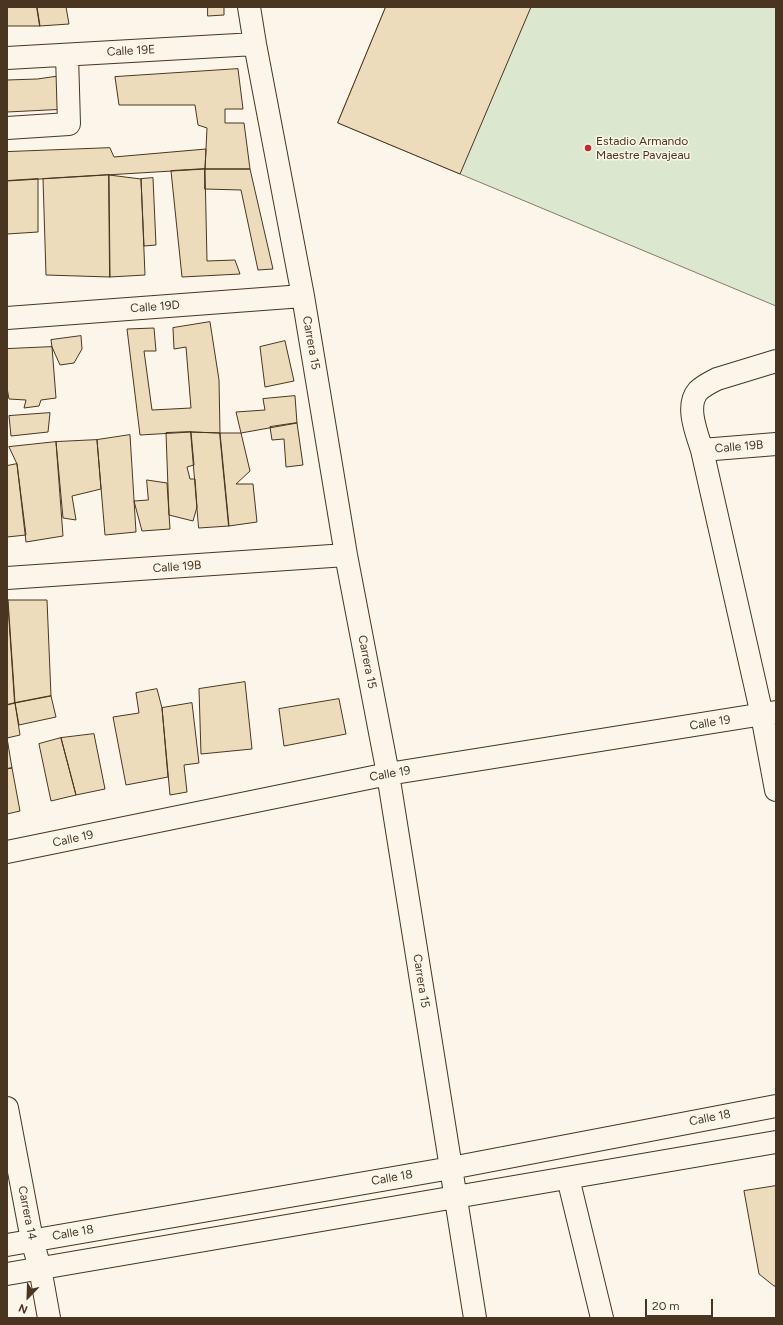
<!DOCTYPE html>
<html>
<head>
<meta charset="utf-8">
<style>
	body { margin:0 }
	#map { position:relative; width:783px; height:1325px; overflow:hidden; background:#fbf6e9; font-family:Figtree,sans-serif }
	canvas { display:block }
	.frame { position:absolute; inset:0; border:8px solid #4a3520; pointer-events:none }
	.north { position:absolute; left:8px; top:1277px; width:40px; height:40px; -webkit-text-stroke:3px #fbf6e9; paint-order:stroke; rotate:203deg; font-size:11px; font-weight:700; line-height:16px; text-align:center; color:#4a3520 }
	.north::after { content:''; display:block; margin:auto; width:14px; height:18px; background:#4a3520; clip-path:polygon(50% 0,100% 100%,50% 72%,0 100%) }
	.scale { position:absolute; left:645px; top:1299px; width:68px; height:18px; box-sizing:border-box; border:2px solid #4a3520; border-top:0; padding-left:5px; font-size:12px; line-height:14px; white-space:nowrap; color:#4a3520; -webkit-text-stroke:3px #fbf6e9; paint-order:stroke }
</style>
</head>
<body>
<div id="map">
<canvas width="783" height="1325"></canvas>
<div class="frame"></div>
<div class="north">N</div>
<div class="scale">20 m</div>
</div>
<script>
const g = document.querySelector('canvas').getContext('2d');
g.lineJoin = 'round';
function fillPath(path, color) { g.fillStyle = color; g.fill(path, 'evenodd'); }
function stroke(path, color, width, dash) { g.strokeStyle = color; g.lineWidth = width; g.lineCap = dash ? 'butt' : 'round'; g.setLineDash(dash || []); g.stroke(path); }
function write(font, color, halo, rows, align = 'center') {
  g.font = font + ' Figtree,sans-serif'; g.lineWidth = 3; g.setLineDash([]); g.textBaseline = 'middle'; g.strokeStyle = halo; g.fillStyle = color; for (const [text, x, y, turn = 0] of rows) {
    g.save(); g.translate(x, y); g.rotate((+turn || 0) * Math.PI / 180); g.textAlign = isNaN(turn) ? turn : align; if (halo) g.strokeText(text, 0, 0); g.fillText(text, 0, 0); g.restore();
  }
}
const green = new Path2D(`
	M386,7H776V306L338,123Z`);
const building = new Path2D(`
	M7,7H37L40,26H7Z
	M37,7H66L69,24L40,26Z
	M208,7H224V15L208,16Z
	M386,7H531L460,174L338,123Z
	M238,69L243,109H225V123H244L250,169H205L207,128L198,125L195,105H119L115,77Z
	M68,75V109L7,112V80L37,79Z
	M110,148L114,157L206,149L205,169L7,181V152Z
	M205,169H250L273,269L258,270L241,190L205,189Z
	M205,169L207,261L235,260L240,274L182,277L171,171Z
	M109,175L110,277L46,275L43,179Z
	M109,175L141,179L145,275L110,277Z
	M153,178L156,245L144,246L141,179Z
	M38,179V232L7,234V181Z
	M210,322L219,380L220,433L191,432L140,435L127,329L154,328L156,351H144L152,410L191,408L186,347L174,349L173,328Z
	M81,336L82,349L74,363L60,365L52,347L51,340Z
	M285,341L294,381L265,387L260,347Z
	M52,347L56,398L41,400L39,406L24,408L26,400L9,399L7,388V349Z
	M295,396L297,423L241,433L236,412L265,410L263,399Z
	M50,413L48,432L11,436L9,416Z
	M297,423L303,465L286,467L284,439L272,440L270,427Z
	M191,432L220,433L229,526L199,528Z
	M191,432L194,465L187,467L190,479H195L197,507L193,521L169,515L166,433Z
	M220,433H241L250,471L236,484H253L257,522L229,526Z
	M130,435L136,532L105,535L97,440Z
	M97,440L101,489L72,496L76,520L63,518L56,442Z
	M56,442L63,536L26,542L17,464L9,447Z
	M17,464L26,535L7,537V466Z
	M147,480L167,483L170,529L142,531L134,501L148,500Z
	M8,600L15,703L7,705V601Z
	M8,600H47L51,696L15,703Z
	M245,682L252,749L201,754L199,689Z
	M157,689L162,708L168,777L126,785L113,717L139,713L136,693Z
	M51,696L56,717L19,725L15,703Z
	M339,699L346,734L284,746L279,709Z
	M15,703L20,735L7,738V705Z
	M192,703L199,763L184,765L187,792L170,795L162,708Z
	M94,734L105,789L76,795L61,738Z
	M7,738L12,768L7,769Z
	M61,738L76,795L51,801L39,744Z
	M12,768L20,811L7,814V769Z
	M776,1186V1286H774L759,1274L744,1191Z`);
const minor = new Path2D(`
	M249,7L255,44L303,296L346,555L388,774L475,1318
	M7,58L255,44
	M7,128L69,124L67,55
	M7,318L303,296
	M776,361L717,379C711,382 703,386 698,391C685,406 697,434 702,450L762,715L776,790
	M702,450L776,444
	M7,578L346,555
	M7,852L388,774L776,712
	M7,1108L32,1240L40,1268L49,1318
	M568,1178L602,1318
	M7,1245L451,1168L776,1106
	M7,1274L776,1142`);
const markers = [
	[588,148,4,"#c62828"]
];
const streetNames = [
	["Calle 19E",131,51,-3],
	["Calle 19D",155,307,-4],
	["Carrera 15",311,343,80],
	["Calle 19B",739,447,-5],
	["Calle 19B",177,567,-4],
	["Carrera 15",367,662,79],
	["Calle 19",710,723,-9],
	["Calle 19",390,774,-10],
	["Calle 19",73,839,-12],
	["Carrera 15",421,981,81],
	["Calle 18",710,1118,-11],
	["Calle 18",392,1178,-10],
	["Carrera 14",27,1213,79],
	["Calle 18",73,1233,-10]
];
const poiNames = [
	["Estadio Armando",596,141],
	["Maestre Pavajeau",596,155]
];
fillPath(green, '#dce7d0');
stroke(green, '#887966', 1);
fillPath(building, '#ecdcbc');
stroke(building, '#4a3520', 1);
stroke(minor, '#4a3520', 24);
stroke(minor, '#fbf6e9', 22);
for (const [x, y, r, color] of markers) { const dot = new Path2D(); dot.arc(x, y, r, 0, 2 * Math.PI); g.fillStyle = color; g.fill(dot); stroke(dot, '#fbf6e9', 1.5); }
write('12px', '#4a3520', '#fbf6e9', streetNames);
write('12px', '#4a3520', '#fbf6e9', poiNames, 'left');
</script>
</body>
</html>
